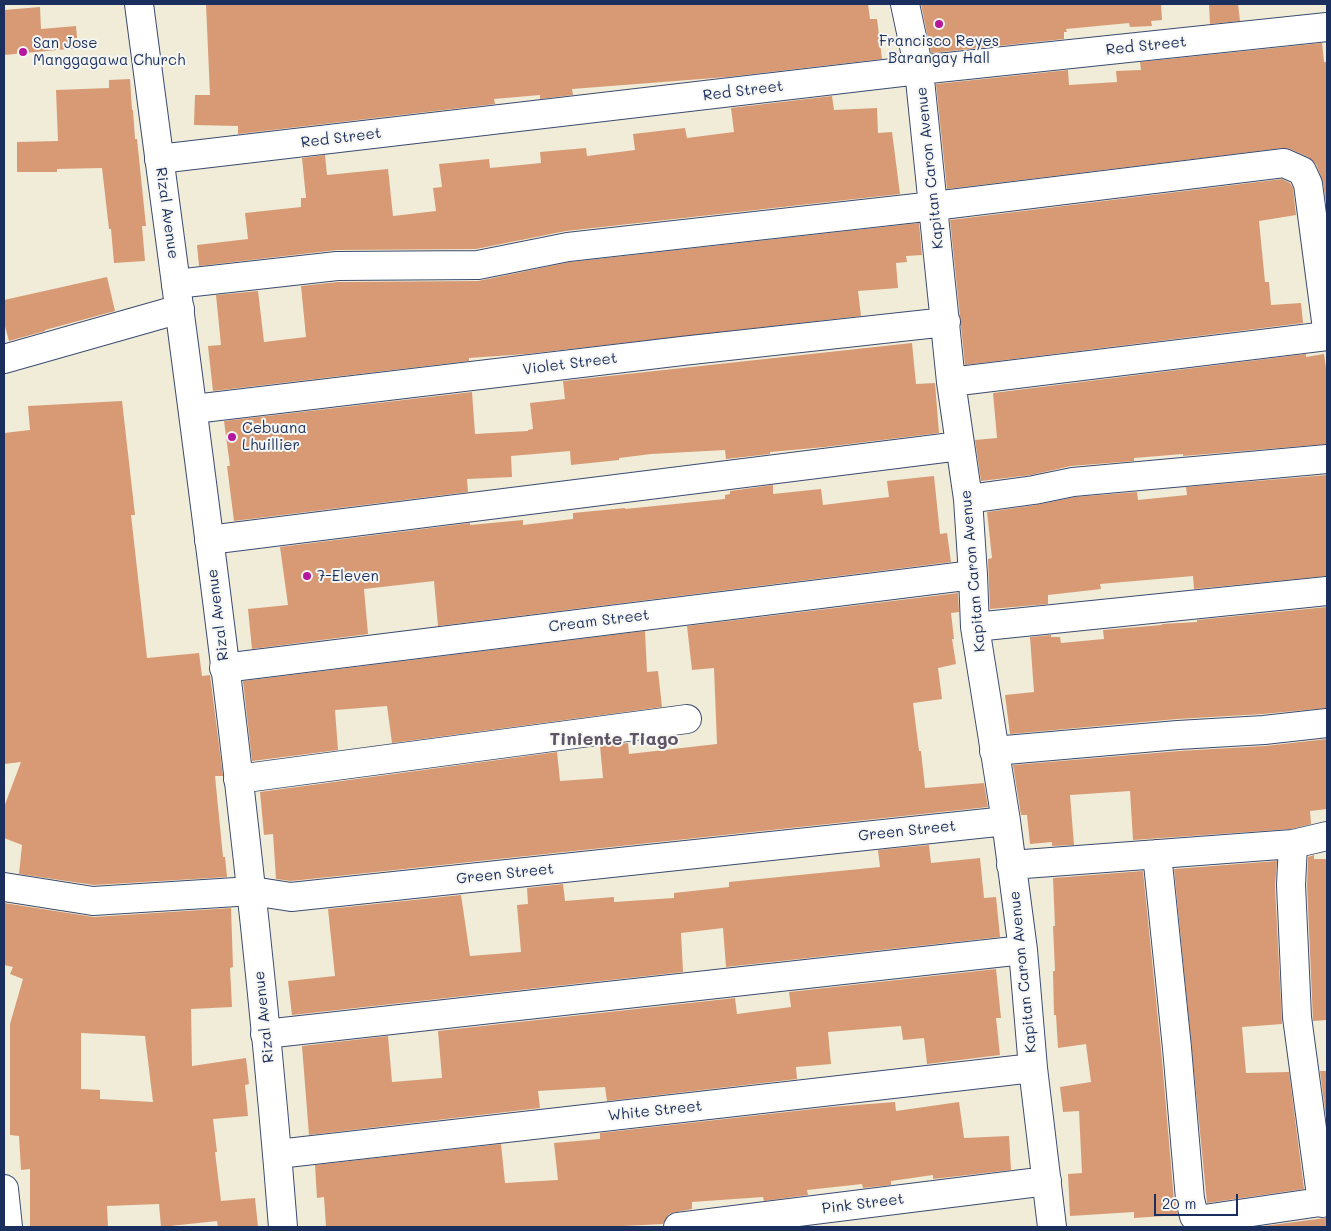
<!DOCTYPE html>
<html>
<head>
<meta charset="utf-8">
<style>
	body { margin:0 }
	#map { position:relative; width:1331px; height:1231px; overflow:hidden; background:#f0ecd8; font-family:Mali,sans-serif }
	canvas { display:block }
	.frame { position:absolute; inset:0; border:5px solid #1b2f5e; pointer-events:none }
	.scale { position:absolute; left:1154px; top:1194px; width:84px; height:22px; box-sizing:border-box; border:2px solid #1b2f5e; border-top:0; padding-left:6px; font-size:15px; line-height:18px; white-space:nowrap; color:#1b2f5e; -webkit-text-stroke:4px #f6f6f2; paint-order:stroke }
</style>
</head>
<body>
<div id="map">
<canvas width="1331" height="1231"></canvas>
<div class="frame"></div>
<div class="scale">20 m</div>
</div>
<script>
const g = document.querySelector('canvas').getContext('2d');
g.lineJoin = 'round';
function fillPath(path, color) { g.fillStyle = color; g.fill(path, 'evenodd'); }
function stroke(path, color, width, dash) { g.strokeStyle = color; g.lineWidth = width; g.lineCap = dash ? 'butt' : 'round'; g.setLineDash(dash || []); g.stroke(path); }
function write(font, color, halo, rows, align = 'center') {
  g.font = font + ' Mali,sans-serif'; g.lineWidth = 4; g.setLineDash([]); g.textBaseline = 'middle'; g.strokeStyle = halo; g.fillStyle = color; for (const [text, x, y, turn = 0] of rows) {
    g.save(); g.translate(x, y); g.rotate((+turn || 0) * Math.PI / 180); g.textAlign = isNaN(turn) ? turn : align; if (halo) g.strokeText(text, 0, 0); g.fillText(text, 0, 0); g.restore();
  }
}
const building = new Path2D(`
	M206,4H868L870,19H877L882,59L727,77L572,89L573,95L540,99V95L494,99L495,104L238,134V126L194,125L195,95H210Z
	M921,4H1161L1162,20L1151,21L1152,26L1130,27L1129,23L1066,29L1067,32H1064V39L931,53Z
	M1209,4H1238L1240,21L1210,24Z
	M40,7L41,29L76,26L78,48L4,55V10Z
	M1322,43L1324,62H1327V210L1323,182L1316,164L1308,157L1290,149L1283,148L947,189L936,84L1068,70L1069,85L1117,82L1116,71L1141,70L1140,62Z
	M130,79L132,110H133L135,139H137L146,226H142L145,261L114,263L111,229H109L102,168L57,169V172H17V142L58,141L56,90L109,88V80Z
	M832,96L834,110L877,108L878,133L892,132L900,194L566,231L476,249L337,250L199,266L197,245L248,239L245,213L301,207V198H306L302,158L325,155L327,175L388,169L393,216L436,211L433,188L442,187L439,164L489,159L490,168L541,163L540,152L586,148L587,156L635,150L633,134L685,128L687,138L734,132L731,108Z
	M1282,179L1290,183L1293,188L1296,215L1259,221L1265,282H1269L1271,305L1301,303L1303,323L965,365L950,220Z
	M919,223L922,255L906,256L907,262L896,263L898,288L858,291L861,316L526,354L469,358V361L213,391L208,346L221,345L216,295L258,291L264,342L306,337L301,286L338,282L478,281L570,262Z
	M107,277L115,311L45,330V331L9,341L4,323V300Z
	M912,343L916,384L935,383L939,433L825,447L770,452V454L726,459L725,450L651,454L619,458V460L571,465L570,451L511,456L512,477L467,479L468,492L234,521L227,466H230L224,421L472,392L475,434L528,431V430L533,429L530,403L565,399L563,381Z
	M1306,354V357L1324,354L1327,375V444L1183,456V454L1134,458V461L1071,466L1031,475L981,481L975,440L997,438L993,393Z
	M122,401L135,515H131L147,658L199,653L202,676L210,675L223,776H215L223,857H225L227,877L94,885L19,874L22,845L4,838V807L21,762L4,764V433L30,430L28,406Z
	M1327,475V576L1194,589L1193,576L1100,584L1101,589L1048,595V604L990,609L988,559L992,558L987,512L1036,505L1075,497L1137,492L1138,500L1187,495L1186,487Z
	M934,476L940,534L947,533L951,562L438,626L434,581L364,589L368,634L252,649L248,609L288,605L280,547L470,523V525L523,520V525L573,519V513L625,508V509L725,499V495L730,494V491L773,485V494L821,489L823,505L889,497L887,481Z
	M958,593L959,612L951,613L954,639H952L956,664L938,668L942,699L913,703L919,751H921L925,788L984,783L988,807L291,881L276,879L273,834L264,835L260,792L557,752L560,781L603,778L600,746L628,743L629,754L717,744L714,668L692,670L687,626Z
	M1327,607V708L1263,714L1177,719L1010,734L1005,695L1034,692L1030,637L1051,635V637H1060L1061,643L1104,639L1103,630L1162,625V624L1197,622V620Z
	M645,631L647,672L658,671L662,707L392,743L387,706L335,710L338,750L252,761L243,681Z
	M1327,739V809L1310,811L1311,824L1291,829L1133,840L1130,791L1070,795L1074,845L1052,846V842L1030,844L1027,815H1021L1013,765L1179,751L1265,746Z
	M929,845L931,863L980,858L984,898L996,897L1000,937L726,967L723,928L681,933L683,972L292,1015L288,981L335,976L328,909L461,895L470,956L521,952L517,905L528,904L527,888L563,884L565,901L614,897V902L674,898V893L729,887V882L880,867L878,850Z
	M1314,855V859H1327V1020L1313,1021L1307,885L1308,857Z
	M1277,861L1275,886L1282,1024L1242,1027L1246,1073L1289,1072L1304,1189L1207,1203L1174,869Z
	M1143,871L1161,1049L1174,1200L1178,1215L1134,1218V1212L1070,1216L1068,1174L1082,1173L1079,1111L1063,1112L1060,1087L1091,1082L1086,1044L1058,1048L1056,1015H1054L1053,971H1055L1053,926H1055L1053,878Z
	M4,903L94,917L231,908L233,967L230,968L232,1007L191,1009L192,1066L246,1058L249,1084L245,1085L248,1116L213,1119L217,1152H215L221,1201L255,1198L258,1227H218L217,1221L161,1227L159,1204L107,1206L108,1227H30V1169L21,1170L19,1136L10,1135V1024L23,979L10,974L13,967L4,965ZM81,1033L145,1036L153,1102L100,1099V1090L81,1089Z
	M996,969L1001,1018H996L1000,1055L927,1064L924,1038L903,1040L901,1026L828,1032L831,1064L796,1067L797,1079L607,1101L605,1087L538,1091L540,1108L309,1135L302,1046L388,1036L392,1082L442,1078L438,1031L735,998L737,1014L791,1007L789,992Z
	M1320,1071H1327V1125Z
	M895,1102L896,1111L959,1102L964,1138L1009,1136L1011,1170L933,1179V1175L891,1181V1185L863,1188L862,1184L807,1190L808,1195L764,1201L763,1197L692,1202V1209L676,1212L669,1214L663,1224L604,1227H326L324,1197L317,1198L315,1165L501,1144L505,1183L558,1180L554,1143L600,1139V1133L831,1107Z
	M1327,1217V1227H1256L1325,1218Z`);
const minor = new Path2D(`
	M905,4L919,70L951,382L968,499L973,575L975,627L1006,821L1023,950L1033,1068L1052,1227
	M159,159L919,70L1327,27
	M176,284L337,266L478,265L568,247L934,206L1284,163L1302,171L1308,184L1327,329
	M4,359L180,309
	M951,382L1327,336
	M194,409L682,351L946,322
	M968,499L1034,490L1073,482L1327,459
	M209,540L960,446
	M975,627L1327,591
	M224,668L973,575
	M994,751L1178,735L1264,730L1327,723
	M238,779L687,719
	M1293,844L1291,885L1297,1017L1322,1203
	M1157,854L1177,1048L1190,1199L1194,1216L1204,1219L1327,1201
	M1011,865L1293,844L1327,836
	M4,887L93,901L252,891L291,897L1006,821
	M265,1034L1023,950
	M278,1154L1033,1068
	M4,1189L8,1227
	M678,1227L1047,1181`);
const major = new Path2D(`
	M139,4C192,411 251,818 283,1227`);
const markers = [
	[939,24,5,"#b5179e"],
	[23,52,5,"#b5179e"],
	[232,437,5,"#b5179e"],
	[307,576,5,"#b5179e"]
];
const poiNames = [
	["Francisco Reyes",939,41,"center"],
	["Barangay Hall",939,58,"center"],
	["San Jose",33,43],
	["Manggagawa Church",33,60],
	["Cebuana",242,428],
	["Lhuillier",242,445],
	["7-Eleven",317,576]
];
const streetNames = [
	["Red Street",1146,46,-6],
	["Red Street",743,91,-7],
	["Red Street",341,138,-7],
	["Kapitan Caron Avenue",930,168,-96],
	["Rizal Avenue",167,213,82],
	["Violet Street",570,364,-7],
	["Kapitan Caron Avenue",973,571,-95],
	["Rizal Avenue",218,615,-97],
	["Cream Street",599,621,-7],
	["Green Street",907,831,-6],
	["Green Street",505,874,-6],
	["Kapitan Caron Avenue",1023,972,-96],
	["Rizal Avenue",264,1017,-96],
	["White Street",655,1111,-6],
	["Pink Street",863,1204,-7]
];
const quarterNames = [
	["Tiniente Tiago",614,739]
];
fillPath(building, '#d79a74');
stroke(minor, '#3b4b70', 30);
stroke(major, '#3b4b70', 30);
stroke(minor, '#fff', 28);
stroke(major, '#fff', 28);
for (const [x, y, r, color] of markers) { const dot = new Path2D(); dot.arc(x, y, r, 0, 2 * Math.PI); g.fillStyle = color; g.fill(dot); stroke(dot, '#f6f6f2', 2); }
write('15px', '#1b2f5e', '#f6f6f2', poiNames, 'left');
write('15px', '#1b2f5e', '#f6f6f2', streetNames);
write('bold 18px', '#5d5466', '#f6f6f2', quarterNames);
</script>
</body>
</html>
